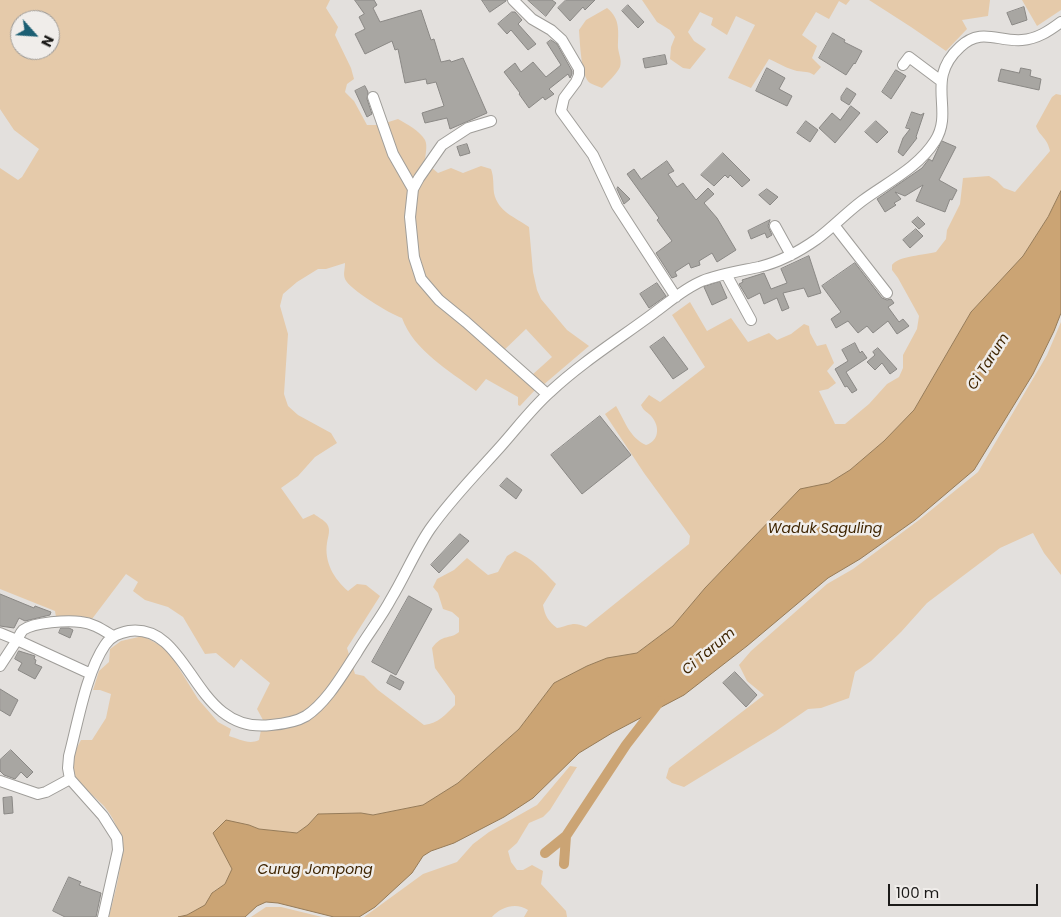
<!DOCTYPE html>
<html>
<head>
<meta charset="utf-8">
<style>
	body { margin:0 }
	#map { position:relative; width:1061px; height:917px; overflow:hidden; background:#e3e0dd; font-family:Poppins,sans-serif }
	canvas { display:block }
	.north { position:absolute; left:10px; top:10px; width:50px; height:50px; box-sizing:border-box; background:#f0edea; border:1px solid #9b9996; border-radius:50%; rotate:116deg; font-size:14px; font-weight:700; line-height:20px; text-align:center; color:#1b1a18 }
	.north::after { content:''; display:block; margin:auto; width:18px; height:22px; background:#1c5f73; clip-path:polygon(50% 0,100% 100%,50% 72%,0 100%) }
	.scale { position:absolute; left:888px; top:884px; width:150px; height:22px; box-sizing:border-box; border:2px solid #1b1a18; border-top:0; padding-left:6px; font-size:15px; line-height:18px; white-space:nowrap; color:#1b1a18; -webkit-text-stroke:4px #f0edea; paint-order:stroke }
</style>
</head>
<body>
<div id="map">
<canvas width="1061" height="917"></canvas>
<div class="north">N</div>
<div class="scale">100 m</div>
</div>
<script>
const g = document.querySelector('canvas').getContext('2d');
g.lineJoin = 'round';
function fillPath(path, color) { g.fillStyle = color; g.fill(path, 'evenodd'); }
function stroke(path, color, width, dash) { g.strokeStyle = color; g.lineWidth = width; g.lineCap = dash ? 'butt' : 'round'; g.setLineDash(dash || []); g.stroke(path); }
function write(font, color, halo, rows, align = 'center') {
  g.font = font + ' Poppins,sans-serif'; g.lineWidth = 5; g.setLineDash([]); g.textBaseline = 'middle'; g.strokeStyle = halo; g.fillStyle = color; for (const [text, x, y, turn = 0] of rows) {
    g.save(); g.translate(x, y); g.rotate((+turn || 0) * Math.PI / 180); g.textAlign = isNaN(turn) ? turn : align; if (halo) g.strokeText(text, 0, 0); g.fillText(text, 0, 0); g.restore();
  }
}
const green = new Path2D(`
	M0,0H330L326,8L338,27L335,35L351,68L354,79L347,84L345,92L354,101L367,125H379L398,119C407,124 420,131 425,140C428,146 425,155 425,162L438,173L451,168L463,173L481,166L491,169C494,177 493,185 494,193C498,212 515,217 529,227L533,272L537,290L541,299L567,330L589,346L542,386L532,375L552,357L526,329L500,354L535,390L520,406L518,405V397L486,379L476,391C449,370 414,351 402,318C390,314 349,289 345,279C343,274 345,269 345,263L326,269H318L297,282L283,294L280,306L288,334L284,394L288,406L298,415L331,433L337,443L315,457L298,476L281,488L303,519L314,514C318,517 324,520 327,524C331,530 328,536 327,543C324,562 334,579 348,591L357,584L366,585L380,596L347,648L355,674L364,676L378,690L424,725C439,723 445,715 455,705V696L435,668L432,648C443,633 450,640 459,632V618L452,612L443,609L438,593L433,587L437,579L454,570L467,558L488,575L498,572L507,556L515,551C532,558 543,571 556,584L543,605C545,616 548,621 557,628C571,625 573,621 586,627L689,544L690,536L644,473L605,414L616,406C625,421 629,437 646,445C659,441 660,427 652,417C648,412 644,412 641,405L649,395L660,402L705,367L672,315L690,302L707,331L731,318L748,342L769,333L777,340L791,334L804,324L809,326L810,333L817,346L826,344L834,363L827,371L836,383L828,389L819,391L835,424H845L869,404L887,384L899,377L903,368V355L917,329L919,316L898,278L892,270V265C898,256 925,255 936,252L946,239L947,230L960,204L963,178L989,176L997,181L1004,188L1015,192L1050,151C1047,137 1039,136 1036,126L1052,97L1056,94L1061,95V191L1048,217L1023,256L971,312L914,410L884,441L850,470L829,483L800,490L705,588L673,626L637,653L607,658L587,666L554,683L519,729L458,783L423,805L373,815L361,813L318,814L308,825L297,833L259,829L249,825L238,823L213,833L232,869L225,884L214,891L205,905L187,915L178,917H109C118,879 133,840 104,806C93,795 81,785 71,773L72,757L81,740H92L106,718L111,694L100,690H93L99,671L109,662L110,649L121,641L143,636L167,649L198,699L218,722L231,729L229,736C239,739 249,745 259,740L263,720L257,709L270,683L241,659L234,668L216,653L205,654L183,617L168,607L145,600L133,591L138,582L126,574L92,619L87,617H56L55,611L0,589V168L18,180L22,177L39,149L14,130L0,109ZM20,20H50V50H20Z
	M642,0H850L846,5L839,1L829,19L816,12L802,35L817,46L812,58L821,67L814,75C808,71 804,72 797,71C788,69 778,63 769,59L751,88L728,78L755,25L736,16L727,35L711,25L713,18L700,12L688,32L694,41L706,49L690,69L683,68L670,59L671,47L675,37L670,30L657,22Z
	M869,0H990L988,16L962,20L967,29L946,51L911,27Z
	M1022,0H1061V10L1037,26Z
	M607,8C621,19 618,32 618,48C619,55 622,60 620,67C616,75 608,82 602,88C598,86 593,85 590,83C581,77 580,42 579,30L586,20Z
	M1061,322V575L1044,553L1033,533L1000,548L927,603L901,632L871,661L855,672L849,698L821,708L808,709L776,731L684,787L672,783L666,778L669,768L764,695L747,681L739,665L751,651L827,584L853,569L919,520L978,472L1047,355Z
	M570,766L577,767L550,810L543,817L529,823L517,843L508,851L511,862L517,870H523L532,865L543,871L541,884L566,911L567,917H524L528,910C516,902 501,907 492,917H364L423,874L457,862L473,844L489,832L537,805Z
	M266,907H281L322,917H251Z`);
const water = new Path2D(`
	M1061,191V313L1054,331L1033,374L974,470L915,520L860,559L828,578L747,646L684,695L612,733L579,753L533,798L504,817L454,843L431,851L423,856L412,873L375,907L359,917H334L278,903L266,902L257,906L245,917H178L187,915L205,905L212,893L225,884L232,869L213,833L226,820L249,825L259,829L297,833L308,825L318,814L361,813L373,815L423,805L458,783L519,729L554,683L587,666L607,658L637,653L673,626L705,588L800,489L829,483L850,470L884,441L914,410L971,312L1023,256L1048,217Z`);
const canal = new Path2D(`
	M545,853L566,836L626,745L660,701
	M564,864L566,836`);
const building = new Path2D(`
	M355,0H374L377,5L373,8L380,22L421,10L431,40L434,39L441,62L450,60L451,62L463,58L487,113L450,129L447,118L425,123L422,113L444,106L436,82L427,84L426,79L405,83L398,49L395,50L392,41L365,54L355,34L365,29L359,17L364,14Z
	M482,0H506V1L490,12Z
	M528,0H552L556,3L546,16Z
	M566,0H595L585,10L583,7L570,21L558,8Z
	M628,5L644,22L638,28L622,11Z
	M1024,7L1027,20L1012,25L1007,13Z
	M512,12H515L522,20L518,24L536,44L528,50L511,30L507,34L498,24Z
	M833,33L845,40L844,42L862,51L855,64L854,63L846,75L819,58Z
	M551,40L557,44L572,71V74L570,78L568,74L549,89L554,94L545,100L543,97L529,108L519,94L520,93L504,72L515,63L521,72L533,62L546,77L561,65L547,43Z
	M665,55L667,64L645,68L643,59Z
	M767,68L785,78L779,89L792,96L787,106L756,91Z
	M1021,68L1031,70L1030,76L1041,79L1039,90L998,81L1001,69L1019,73Z
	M896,70L906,76L891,99L882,92Z
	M365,86L368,92L367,99L372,114L367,117L355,91Z
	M847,88L856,94L849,105L841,100V97Z
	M851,106L860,113L835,143L819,128L832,113L840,120Z
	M912,112L921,115L924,113L916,137L917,138L903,156L898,152L903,138L910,129L906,128Z
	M806,121L818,130L810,142L797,133Z
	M876,121L888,132L877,143L865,132Z
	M942,141L956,147L939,180L957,190L952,200L950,199L945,212L916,201L923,185L905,196L895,192L901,199L894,203L896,205L885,212L877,199L922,168L929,159L932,161Z
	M467,144L470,153L460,156L457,147Z
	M723,153L750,180L742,187L730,175L728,178L725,175L714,186L701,175Z
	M667,161L674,171L668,174L677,187L683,183L696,200L708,188L714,194L704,203L717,218L736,250L717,262L712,253L699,261L700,265L691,268L689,263L675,272L677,276L672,278L656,253L672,241L657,220L659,218L627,174L634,169L641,179Z
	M618,187L630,199L624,204L617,189Z
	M767,189L778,197L770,205L759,195Z
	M918,217L925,224L919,229L912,222Z
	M770,220L768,226L772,235L767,238L765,233L751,239L748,231Z
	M916,229L923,236L910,248L903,240Z
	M809,256L821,293L808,297L804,288L783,293L789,308L782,311L777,298L764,304L760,293L748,299L739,284L743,282L742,280L764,273L771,289L787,283L781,269Z
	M855,263L882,298L887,300L891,299L894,303L888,307L899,322L903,319L909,326L897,334L888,321L873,333L867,326L858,333L848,321L836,328L831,319L841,312L822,286Z
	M720,282L727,298L712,305L704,287Z
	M657,283L666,296L649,308L640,294Z
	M664,337L688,369L673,379L650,347Z
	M855,343L860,353L862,351L867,358L846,372L857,390L852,393L847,386L845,387L835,369L848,361L842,350Z
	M878,348L897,369L890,374L882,363L875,370L867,362L875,355L873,352Z
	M600,416L631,455L582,494L551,455Z
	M507,478L522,490L516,499L500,486Z
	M460,534L469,541L439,573L431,565Z
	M0,594L34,608L35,606L51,612L50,615L25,621L19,618L14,628L0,626Z
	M409,596L432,609L396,675L372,662Z
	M61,628H69L73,630L70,638L59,633Z
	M19,651L35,656L34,659L36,660L35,664L42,667L35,679L18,670L22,663L15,659Z
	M735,672L757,695L746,707L723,683Z
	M391,675L404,682L400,690L387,683Z
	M0,689L18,700L10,716L0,710Z
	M11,750L33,772L27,778L21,772L15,779L4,775L0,771V760Z
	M12,797L13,813L4,814L3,798Z
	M69,877L81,882L79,885L101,893L96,917H65L53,911Z`);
const minor = new Path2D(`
	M513,0L532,19L551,30L562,40L579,69V75L576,82L564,98L561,111L593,155L617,206L676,297
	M903,65L909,57L941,81
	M373,97L393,154L413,189
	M491,121L468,128L442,145L419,178L413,189L410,217L414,257L421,279L439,300L466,322L547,394
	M834,225L887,293
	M775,226L791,255
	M726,274L751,320
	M0,633L17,640C19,637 20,633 23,630C34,622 68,620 81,622C93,623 103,630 113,636
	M0,666L17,640L91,674
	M0,781L38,794L46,792L70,779
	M103,917L118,850L117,838L103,816L70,779L68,768L69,756C78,722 86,673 105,645C111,636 119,633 129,631C192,623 192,735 271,725C282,724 296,722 306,716C327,702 342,675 356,654C367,635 381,618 391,599C405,576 415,551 430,529C451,499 477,473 501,446C517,428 532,408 550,392C582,362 619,339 654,313C669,302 685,288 702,281C720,274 740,271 759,267C780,262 800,251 817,239C833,227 846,213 862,201C886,183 918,168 935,141C955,110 924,80 960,47C981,27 998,42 1022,40C1037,39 1049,31 1061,22`);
const waterNames = [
	["Ci Tarum",989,362,-57],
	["Waduk Saguling",825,529],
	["Ci Tarum",709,652,-40],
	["Curug Jompong",315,870]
];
fillPath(green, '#e5caaa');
fillPath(water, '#cba474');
stroke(water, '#967b58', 1);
stroke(canal, '#cba474', 10);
fillPath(building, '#a8a6a2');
stroke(building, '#8a8885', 1);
stroke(minor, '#9f9d99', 12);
stroke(minor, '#fff', 10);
write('italic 14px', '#3e2400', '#f0edea', waterNames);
</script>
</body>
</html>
